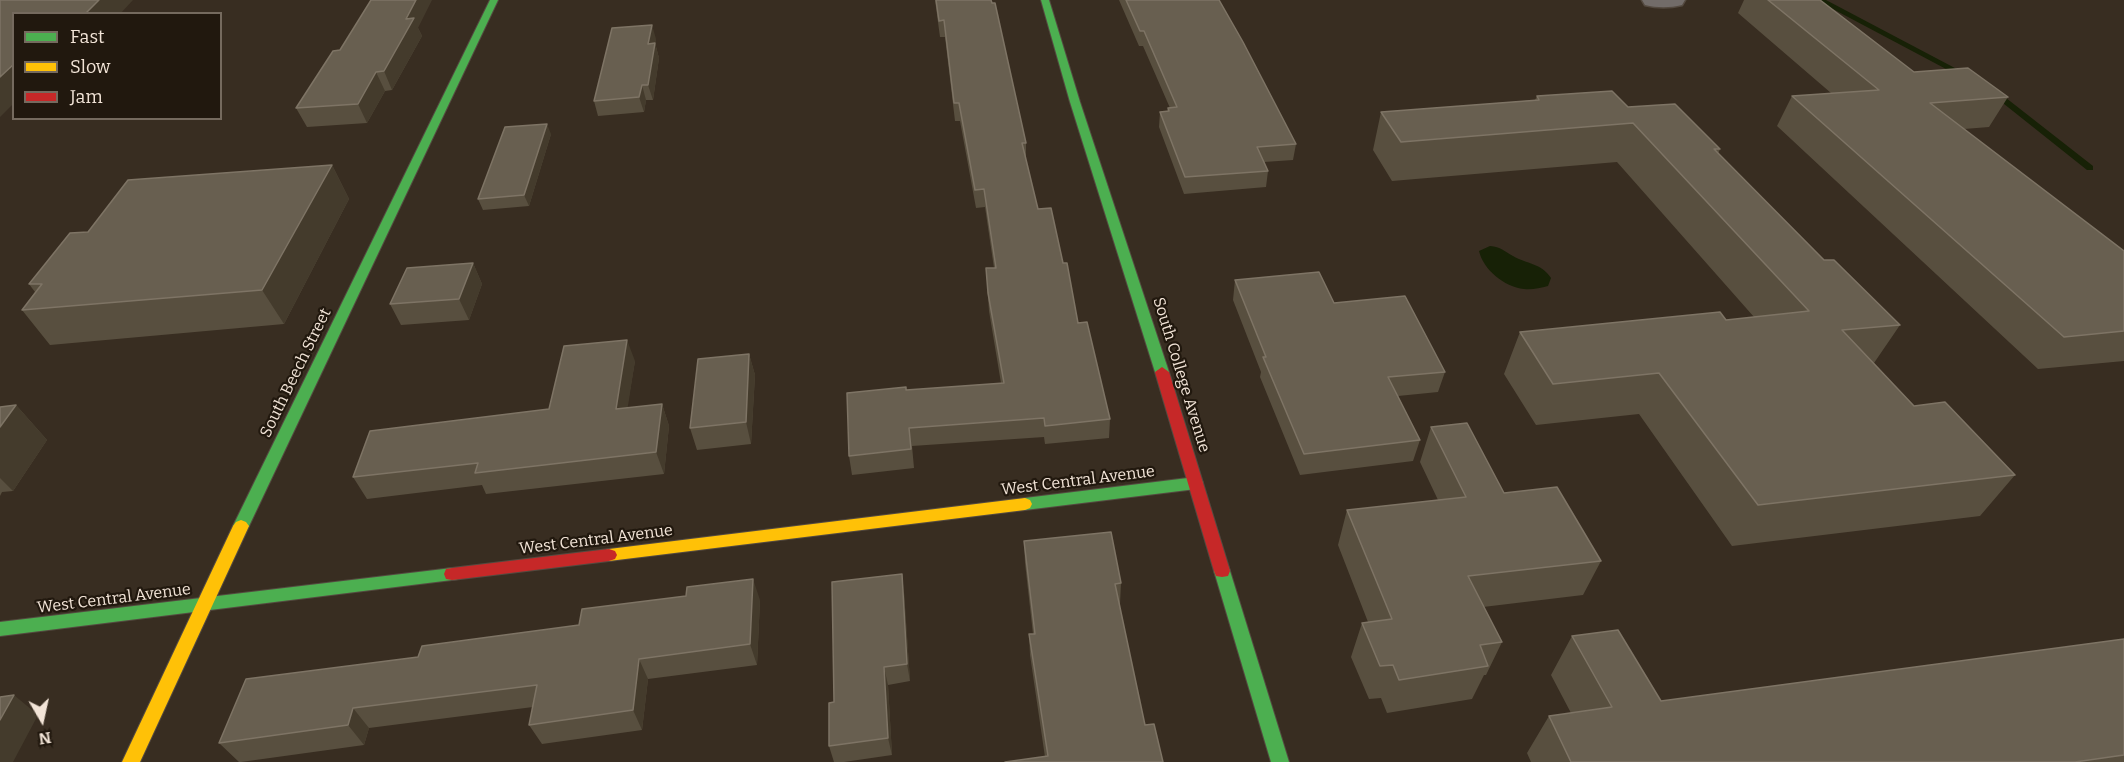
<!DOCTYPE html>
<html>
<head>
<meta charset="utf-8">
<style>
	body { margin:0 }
	#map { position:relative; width:2124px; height:762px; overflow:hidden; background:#382d21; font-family:Bitter,serif }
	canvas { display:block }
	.legend { position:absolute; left:12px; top:12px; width:210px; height:108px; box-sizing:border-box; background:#21180e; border:2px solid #756a5e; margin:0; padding:8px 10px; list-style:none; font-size:18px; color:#f2e4d7 }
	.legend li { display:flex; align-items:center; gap:12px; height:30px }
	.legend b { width:30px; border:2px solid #756a5e }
	.north { position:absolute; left:12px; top:690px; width:60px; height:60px; -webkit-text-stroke:4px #21180e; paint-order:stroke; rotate:171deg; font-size:16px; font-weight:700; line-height:24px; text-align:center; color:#f2e4d7 }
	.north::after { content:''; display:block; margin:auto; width:21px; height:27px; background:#f2e4d7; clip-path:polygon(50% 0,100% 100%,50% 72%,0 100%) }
</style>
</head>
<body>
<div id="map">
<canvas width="2124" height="762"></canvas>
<ul class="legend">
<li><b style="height:8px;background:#4caf50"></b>Fast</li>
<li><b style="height:8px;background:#ffc107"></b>Slow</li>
<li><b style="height:8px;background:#c62828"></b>Jam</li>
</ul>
<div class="north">N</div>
</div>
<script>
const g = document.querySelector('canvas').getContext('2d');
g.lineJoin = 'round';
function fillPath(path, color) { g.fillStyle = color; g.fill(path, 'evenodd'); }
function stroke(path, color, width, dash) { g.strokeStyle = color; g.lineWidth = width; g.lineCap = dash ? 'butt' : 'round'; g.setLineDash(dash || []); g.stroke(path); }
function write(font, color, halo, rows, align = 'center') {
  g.font = font + ' Bitter,serif'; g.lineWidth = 4.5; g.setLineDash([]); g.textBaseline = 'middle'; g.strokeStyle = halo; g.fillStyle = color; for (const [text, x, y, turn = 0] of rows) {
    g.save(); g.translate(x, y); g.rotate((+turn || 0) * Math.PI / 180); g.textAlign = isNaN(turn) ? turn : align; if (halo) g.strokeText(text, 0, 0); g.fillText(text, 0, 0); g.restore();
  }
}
const water = new Path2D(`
	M1490,246C1501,247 1504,251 1513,256C1527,264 1541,263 1551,278L1548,286C1540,288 1532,290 1524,289C1504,287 1483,269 1479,251Z`);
const stream = new Path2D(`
	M1816,0H1826L1970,76L1963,78Z
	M1992,87L2093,166V170H2087L1989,92L1988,90Z`);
const street = new Path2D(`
	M1642,0H1685L1682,5C1670,8 1657,8 1645,5Z`);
const fast = new Path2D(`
	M490,0H498L249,526L246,530L241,532L236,530L233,526Z
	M1041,0H1049L1080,102L1169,372L1167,375L1162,377L1155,372L1070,102Z
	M1196,477L1201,479L1203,483L1201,487L1196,489L1025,510L1020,508L1018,504L1020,500L1025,498Z
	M1222,565L1228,566L1230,571L1289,762H1271L1214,571L1216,566Z
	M452,568L458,569L460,574L458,579L452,580L0,636V622Z`);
const slow = new Path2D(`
	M1025,498L1030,500L1032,504L1030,508L1025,510L609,561L603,559L601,555L603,551L609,549Z
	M241,520L246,522L249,526L140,762H122L233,526L236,522Z`);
const jam = new Path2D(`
	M1162,367L1169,372L1230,571L1228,576L1222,577L1216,576L1214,571L1155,372Z
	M609,549L615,551L617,555L615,559L609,561L452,580L446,579L444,574L446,569L452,568Z`);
const wall = new Path2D(`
	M935,0H991L1026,143V160L1038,209L1063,263L1078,323L1110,419L1109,438L1045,444L1044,437L912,446L914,468L852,475L849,456L906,390L1001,383L989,311L986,268H994L985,207L976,208L960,121H955L945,37H940Z
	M1119,0H1219L1296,144L1293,160L1264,162L1268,171L1266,187L1184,194L1159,127L1160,112L1167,111L1168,108H1170L1143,46H1139Z
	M1744,0H1820L1914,72L2008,97L1989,127L1964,129L2124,251V361L2038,369L1777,126L1792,96L1831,93L1738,13Z
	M418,28L422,36L392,90L385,91L367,123L307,127L296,108L340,50Z
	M656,39L655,43L659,58L653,100H646L644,112L598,116L594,101Z
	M1537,96L1628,107L1720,149L1718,154L1824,260L1900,325L1874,363L1914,406L2015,475L1980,516L1732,546L1639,414L1536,425L1504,374L1520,332L1726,320L1754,317L1617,162L1392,181L1373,150L1381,112L1535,100Z
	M551,134L529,206L483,210L478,199Z
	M332,165L349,199L284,324L50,345L22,310L35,292L29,284L88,232Z
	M473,263L482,284L469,320L401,325L390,304Z
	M1235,280L1334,303L1445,372L1438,392L1398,396L1420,440L1413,461L1300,475L1260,377L1261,372L1233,300Z
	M749,354L755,375L751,444L697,450L690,428Z
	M635,361L627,408L662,404L669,426L664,474L486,494L482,485L367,499L353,477L549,409Z
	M16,405L47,440L13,491L2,492L0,496V407Z
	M1431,427L1504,493L1601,561L1583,595L1483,607L1502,642L1486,675H1484L1472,699L1387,713L1381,698L1369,699L1351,657L1362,623L1368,622L1338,545L1347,510L1438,500L1420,462Z
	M1024,541L1121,583L1120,604H1119L1145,725L1045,757L1030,655L1029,634H1033L1025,563Z
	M904,592L910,681L888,685L892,755L844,762H834L829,746L834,702Z
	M760,600L757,665L648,679L642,730L542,744L529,725L533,707L369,728L364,745L241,762H239L219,743L418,657L579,625Z
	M1572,636L1661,701L2124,639V762H1531L1527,753L1549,716L1571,713L1551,675Z`);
const shadedWall = new Path2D(`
	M99,0H133L120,14H85Z
	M416,0H432L418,28L422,36L392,90L384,71L406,19Z
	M652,25L656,39L652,59L648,44Z
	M655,43L659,58L653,100L648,85Z
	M14,64V103L0,117V77Z
	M376,72L385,91L367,123L358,104Z
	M642,85L646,100L644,112L639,97Z
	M547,124L551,134L529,206L524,195Z
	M332,165L349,199L284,324L262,290Z
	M473,263L482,284L469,320L459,299Z
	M627,340L635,361L624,431L616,409Z
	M749,354L755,375L751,444L746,422Z
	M662,404L669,426L664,474L656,452Z
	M16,405L47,440L13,491L0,478V417Z
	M902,574L904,592L910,681L907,664Z
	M753,579L760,600L757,665L750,644Z
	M639,659L648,679L642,730L633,710Z
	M884,667L888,685L892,755L888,738Z
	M14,695L38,715L13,762H0V720Z
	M353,708L369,728L364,745L348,725Z`);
const building = new Path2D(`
	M0,0H99L85,14H14V64L0,77Z
	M371,0H416L406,19L414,18L384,71L376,72L358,104L296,108L333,51L340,50Z
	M936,0H991L992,3H995L1026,143H1022L1038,209L1051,208L1063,263H1067L1078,323L1087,322L1110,419L1045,426L1044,418L909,428L911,449L849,456L847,393L906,387V390L1004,383L988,293L986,268H996L984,189L975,190L959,103H954L944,20L939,21Z
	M1126,0H1219L1243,42L1296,144L1257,147L1268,171L1185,177L1160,112L1169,111L1168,108L1177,107L1144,31H1140Z
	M1768,0H1820L1914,72L1968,68L2008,97L1930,103L2124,251V331L2064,337L1792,96L1879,90Z
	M652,25L648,44L655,43L648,85H642L639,97L594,101L612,28Z
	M1612,91L1628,107L1675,104L1720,149H1714L1824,260H1834L1900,325L1842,330L1914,406L1945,402L2015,475L1758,505L1659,373L1553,384L1520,332L1720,312L1726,320L1809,311L1633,123L1401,142L1381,112L1539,100L1537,96Z
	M547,124L524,195L478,199L505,127Z
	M332,165L262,290L22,310L42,284H29L70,233L88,232L128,180Z
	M473,263L459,299L390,304L407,268Z
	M1319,272L1334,303L1405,296L1445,372L1388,377L1420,440L1304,454L1263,357H1266L1235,280Z
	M627,340L616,409L662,404L656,452L475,473L478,463L353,477L370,431L549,409L564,346Z
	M749,354L746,422L690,428L698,359Z
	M16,405L0,427V407Z
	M1467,423L1504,493L1557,487L1601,561L1468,576L1502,642L1480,645L1488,666L1399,680L1393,665L1380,666L1362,623L1392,619L1347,510L1466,497L1431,427Z
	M1111,532L1121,583L1115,584L1145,725L1154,724L1163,762H1005L1048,756L1029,634H1035L1024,541Z
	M902,574L907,664L884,667L888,738L829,746V703L834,702L832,582Z
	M753,579L750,644L639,659L633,710L529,725L537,685L353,708L348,725L219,743L246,679L418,657L422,646L579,625L582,609L686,596L687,587Z
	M1618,630L1661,701L2124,639V755L2075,762H1571L1549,716L1612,707L1572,636Z
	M14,695L0,720V697Z`);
const streetNames = [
	["South Beech Street",296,373,-64],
	["South College Avenue",1181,375,73],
	["West Central Avenue",1078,481,-7],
	["West Central Avenue",596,540,-7],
	["West Central Avenue",114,599,-7]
];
fillPath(water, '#172106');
fillPath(stream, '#172106');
stroke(street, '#544a40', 3);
stroke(fast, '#544a40', 2);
stroke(slow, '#544a40', 2);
stroke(jam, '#544a40', 2);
fillPath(street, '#726c69');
fillPath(fast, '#4caf50');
fillPath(slow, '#ffc107');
fillPath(jam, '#c62828');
fillPath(wall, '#584f3f');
fillPath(shadedWall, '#443b2c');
fillPath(building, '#685f50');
stroke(building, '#7e7465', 1.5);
write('16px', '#f2e4d7', '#21180e', streetNames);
</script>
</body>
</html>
